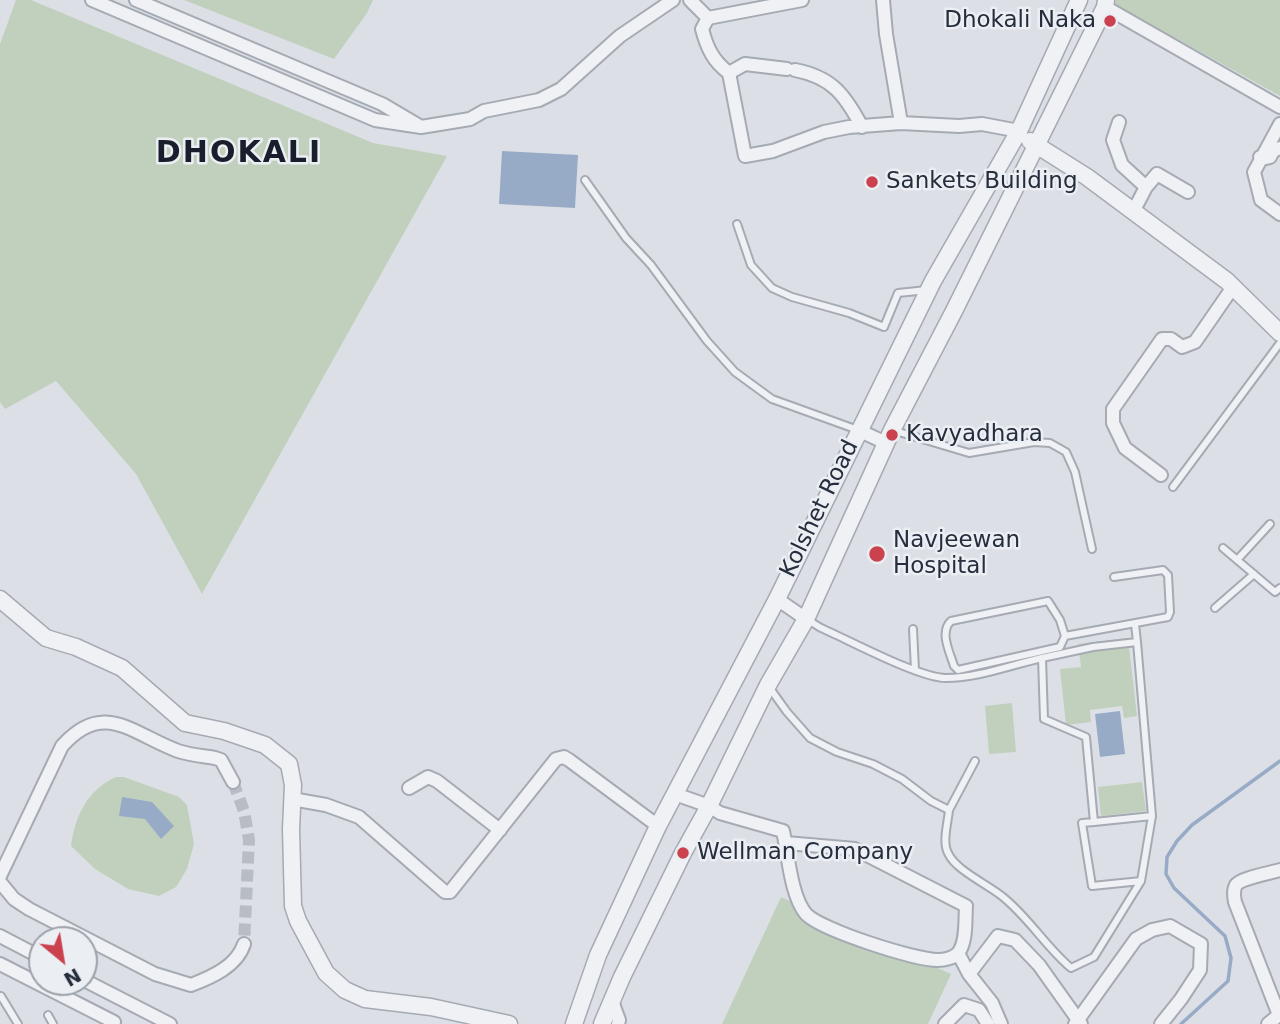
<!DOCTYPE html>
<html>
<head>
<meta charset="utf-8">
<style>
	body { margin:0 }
	#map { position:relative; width:1280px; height:1024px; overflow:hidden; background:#dce0e6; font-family:"DejaVu Sans",sans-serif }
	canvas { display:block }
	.north { position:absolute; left:28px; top:926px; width:70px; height:70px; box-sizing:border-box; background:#ebeff4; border:2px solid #9ca1aa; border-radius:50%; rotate:150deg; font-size:19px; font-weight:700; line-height:28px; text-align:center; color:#262d3c }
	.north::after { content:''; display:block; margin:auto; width:24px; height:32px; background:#cb414e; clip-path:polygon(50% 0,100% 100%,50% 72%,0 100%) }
</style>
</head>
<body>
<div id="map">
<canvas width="1280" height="1024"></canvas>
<div class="north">N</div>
</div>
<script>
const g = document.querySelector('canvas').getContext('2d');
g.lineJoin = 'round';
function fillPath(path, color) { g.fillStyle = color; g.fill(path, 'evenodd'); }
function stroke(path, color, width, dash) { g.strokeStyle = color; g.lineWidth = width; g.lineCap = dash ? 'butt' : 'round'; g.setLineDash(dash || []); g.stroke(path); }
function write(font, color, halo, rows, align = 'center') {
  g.font = font + ' "DejaVu Sans",sans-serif'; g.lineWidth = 5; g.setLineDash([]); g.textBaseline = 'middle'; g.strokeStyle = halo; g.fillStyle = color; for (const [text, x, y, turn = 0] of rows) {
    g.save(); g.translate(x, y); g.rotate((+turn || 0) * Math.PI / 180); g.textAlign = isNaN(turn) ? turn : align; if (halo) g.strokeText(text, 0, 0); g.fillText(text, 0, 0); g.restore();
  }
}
const green = new Path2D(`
	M16,0H31L373,143L447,156L202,594L136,474L56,381L5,409L0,402V44Z
	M184,0H373L367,13L334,59Z
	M1116,0H1280V96L1114,4Z
	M1128,638L1137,716L1124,718L1122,706L1090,710L1091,722L1066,725L1060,669L1081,667L1078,644Z
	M1012,703L1016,752L989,754L985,706Z
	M116,777H124L179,797L187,805L194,844L187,869L176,887L159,896L128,889L95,869L71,846C75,816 87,790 116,777Z
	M1142,782L1146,811L1101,816L1098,787Z
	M781,897L951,974L928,1024H722Z`);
const water = new Path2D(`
	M502,151L578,155L575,208L499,204Z
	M1120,711L1125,754L1100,757L1095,714Z
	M122,797L152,802L174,826L161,839L145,819L119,816Z`);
const stream = new Path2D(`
	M1181,1024L1228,981L1231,958L1225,936L1174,888L1166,874L1167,857L1177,841L1192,825L1280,761`);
const minorTunnel = new Path2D(`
	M233,782L244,811L249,840L244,944`);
const service = new Path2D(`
	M585,180L626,238L651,265L707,341L735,372L772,399L858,430
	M737,224L751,265L772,288L792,297L849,313L884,327L898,293L927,290
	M892,430L969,453L1034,442L1050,443L1066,452L1075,472L1092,549
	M1173,487L1280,343
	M1223,548L1275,592L1280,588
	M1237,560L1270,524
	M1215,608L1254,574
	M808,620L821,628C849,640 919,678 946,678C978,678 1011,665 1042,658
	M1135,624L1137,642L1152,816L1094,822L1086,737L1044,719L1042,658L1093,647L1137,642
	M913,629L915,670
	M1065,636L1060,647L958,670L954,666C950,653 939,632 951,621L1048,601L1060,620L1065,636L1168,617L1170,612L1168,575L1163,570L1114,577
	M769,687L787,712L810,738L837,752L873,764L902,779L931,801L949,810C948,822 942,842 948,853C955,870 989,885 1003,897C1029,918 1046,947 1071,968L1094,957L1141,881L1152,816
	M949,810L975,761
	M1094,822L1082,823L1092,886L1141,881
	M1,996L18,1024
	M48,1015L53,1024`);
const minor = new Path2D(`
	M92,0L375,120L421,127L382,104L136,0
	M690,0L708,18L802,0
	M883,0L886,34L901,123
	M1105,7L1280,107
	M708,18L702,29C707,48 713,61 729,73
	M795,70C832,77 845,95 862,127
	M729,73L745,156L773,151L824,132L849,127L901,123L959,126L982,124L1019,131
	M729,73L745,64L787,69
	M1119,122L1113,140L1122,165L1146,187L1157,174L1188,192
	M1280,124L1254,172L1261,200L1280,214
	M421,127L470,119L484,111L539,100L561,89L620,36L673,0
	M1260,157L1262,159L1270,157L1273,151L1280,148
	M1133,212L1146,187
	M858,430L886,443
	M1161,475L1125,448L1113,423V409L1162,339H1171L1182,347L1195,342L1233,287
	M777,599L806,619
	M409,788L428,777L437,781L500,830
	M675,794L709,806L720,813L783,831C788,854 791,897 806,914C821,930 915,960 938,960C944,960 954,958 958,953C967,943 965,919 966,906L855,849L786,843
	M292,799L326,805L359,817L445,892H450L556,759L564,757L569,760L658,826
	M0,876L62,746C104,699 132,734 178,751C190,755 203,756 215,758L221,760L233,782
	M0,882L14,899L29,909L155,974L191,985C212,977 237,966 244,944
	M0,936L42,958
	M958,953L969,974L992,1003L1001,1024
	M0,964L114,1022L113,1024
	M969,974L998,936L1015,940L1039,965L1081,1024
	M84,980L170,1024
	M612,1001L619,1020L618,1024
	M945,1024L964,1005L979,1010L988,1024
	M1075,1024L1136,939L1152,930L1170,926L1201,944L1200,970L1181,999L1161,1024
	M1268,1024L1279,1015L1235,902C1234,897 1233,890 1236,885C1241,878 1271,873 1280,870`);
const tertiary = new Path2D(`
	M1030,141L1087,177L1227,281L1280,333
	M0,599L46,638L76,647L122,668L185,723L224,731L265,745L289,764L293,785L291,829L293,906L298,921L326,973L345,990L365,999L431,1007L509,1024
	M574,1024L598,955L658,826L777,599L933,281L1019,131L1079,0
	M602,1024L622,977L683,853L709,806L768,685L806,619L892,430L954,311L1105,7L1106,0`);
const markers = [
	[1110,21,7,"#cb414e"],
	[872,182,7,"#cb414e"],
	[892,435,7,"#cb414e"],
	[877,554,9,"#cb414e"],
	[683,853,7,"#cb414e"]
];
const poiNames = [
	["Dhokali Naka",1096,21,"right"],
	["Sankets Building",886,182],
	["Kavyadhara",906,435],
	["Navjeewan",893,541],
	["Hospital",893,567],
	["Wellman Company",697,853]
];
const streetNames = [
	["Kolshet Road",820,509,-64]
];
const districtNames = [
	["DHOKALI",239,154]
];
fillPath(green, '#c1d0bd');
fillPath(water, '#97abc6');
stroke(stream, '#97abc6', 3.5);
stroke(minorTunnel, '#b8bcc4', 12, [12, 6]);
stroke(service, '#a5aab3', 10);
stroke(minor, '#a5aab3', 16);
stroke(tertiary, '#a5aab3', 19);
stroke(service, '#eff1f5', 6);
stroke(minor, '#eff1f5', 12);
stroke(tertiary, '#eff1f5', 16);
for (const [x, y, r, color] of markers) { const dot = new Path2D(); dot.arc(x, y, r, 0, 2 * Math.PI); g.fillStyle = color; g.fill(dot); stroke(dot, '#ebeff4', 2.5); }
write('23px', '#262d3c', '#ebeff4', poiNames, 'left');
write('23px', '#262d3c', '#ebeff4', streetNames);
g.letterSpacing = '2px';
write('bold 30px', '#191e2d', '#ebeff4', districtNames);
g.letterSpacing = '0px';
</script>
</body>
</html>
